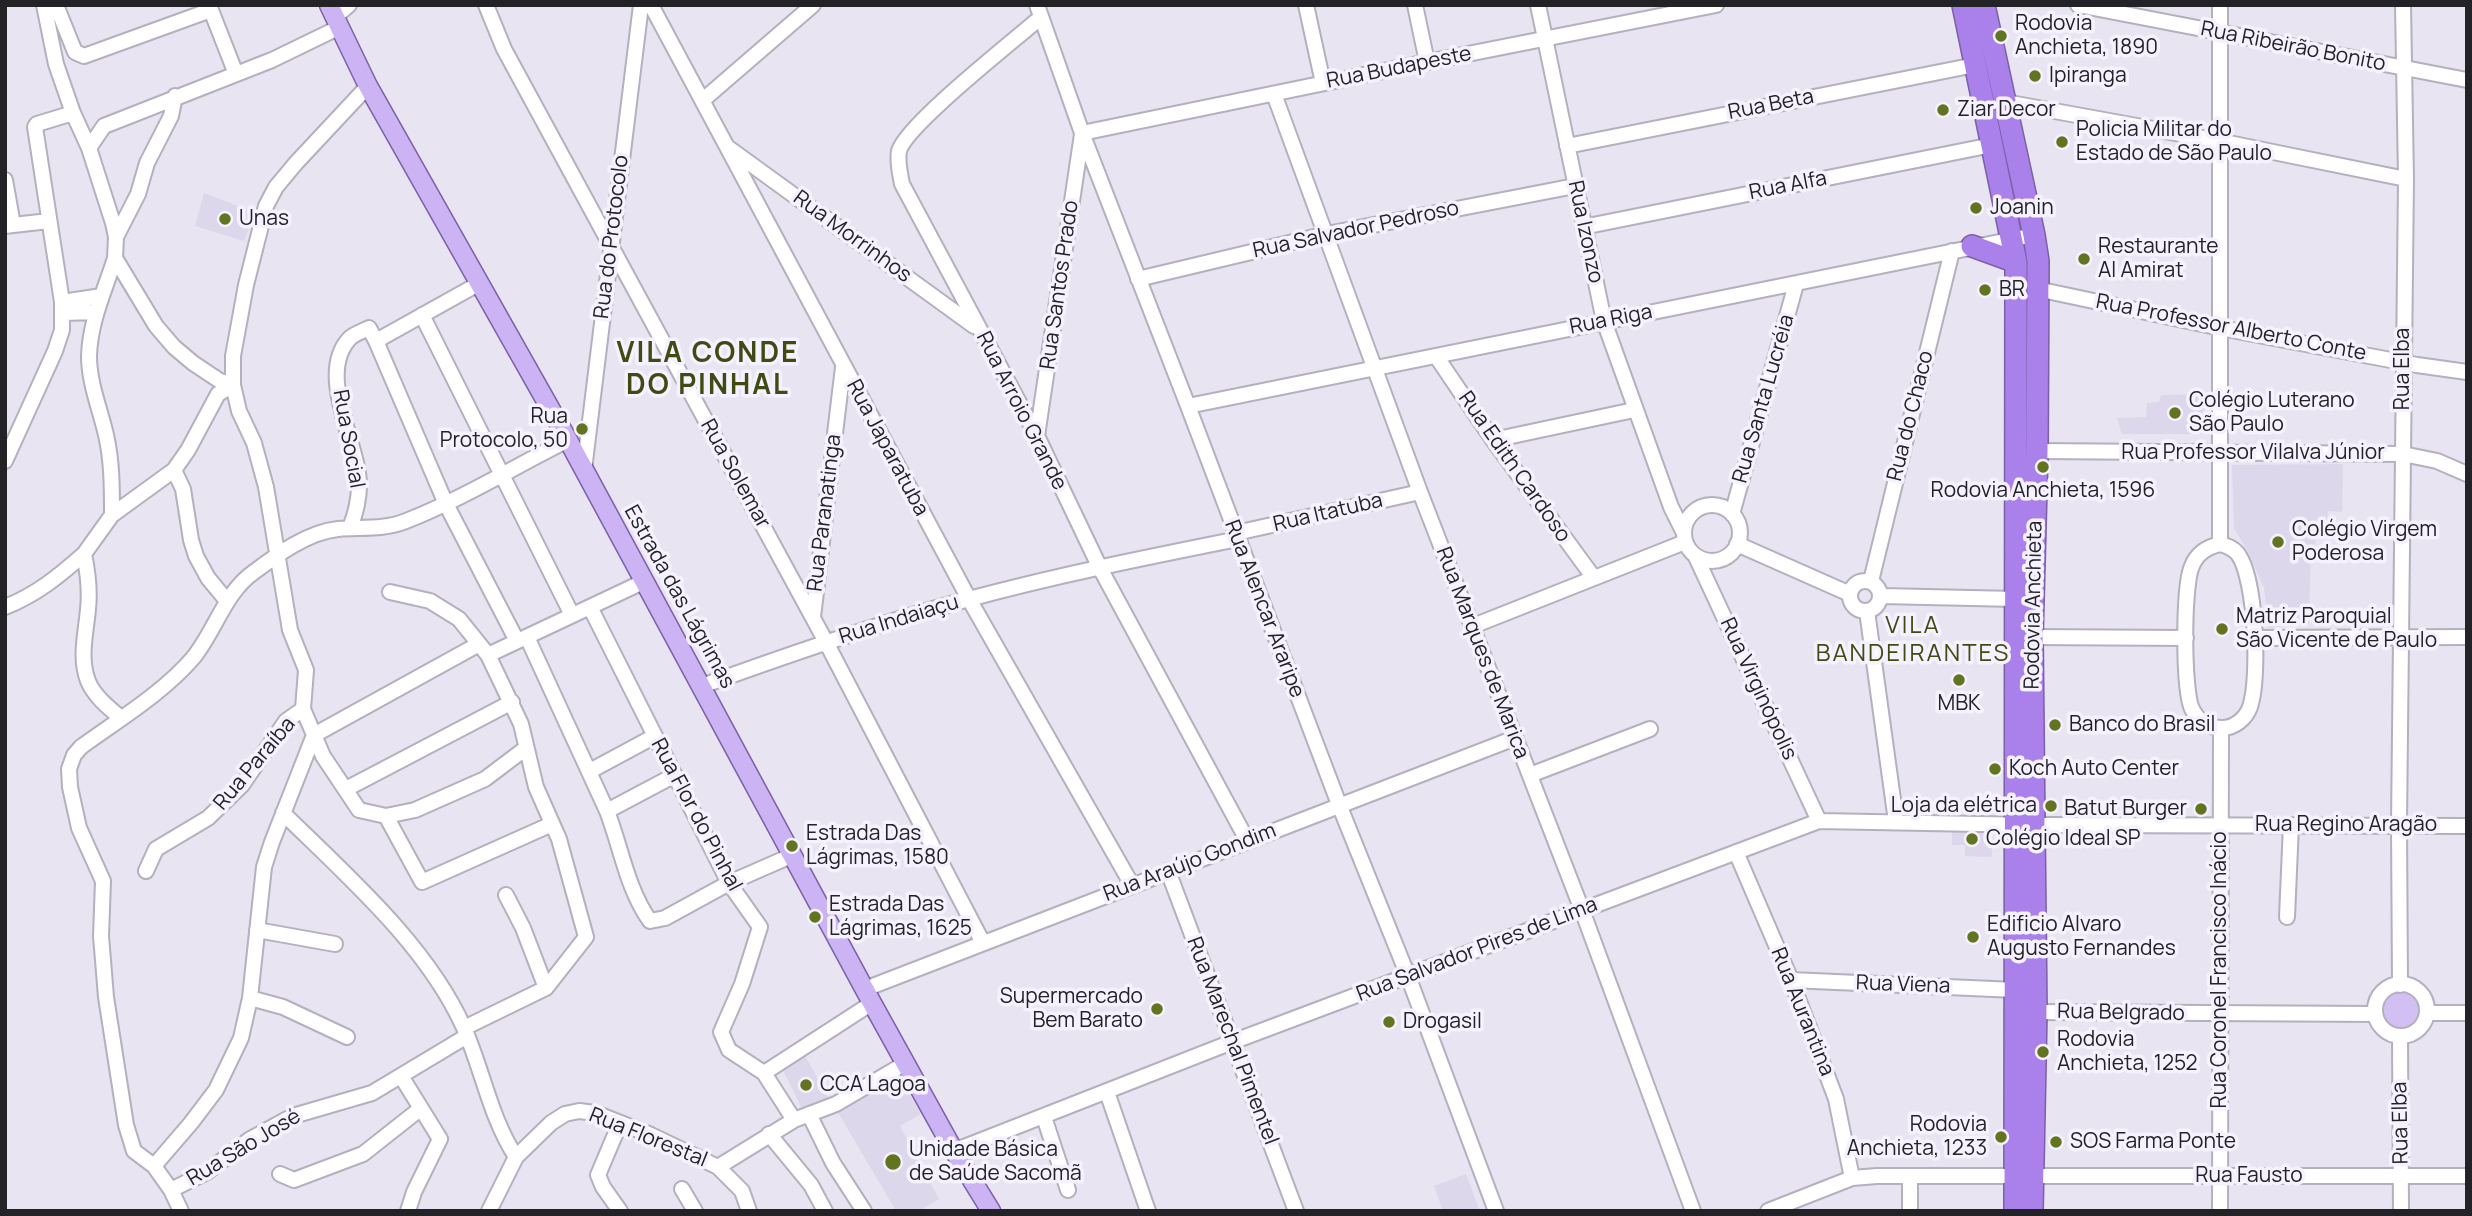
<!DOCTYPE html>
<html>
<head>
<meta charset="utf-8">
<style>
	body { margin:0 }
	#map { position:relative; width:2472px; height:1216px; overflow:hidden; background:#e8e4f1; font-family:Manrope,sans-serif }
	canvas { display:block }
	.frame { position:absolute; inset:0; border:7px solid #232227; pointer-events:none }
</style>
</head>
<body>
<div id="map">
<canvas width="2472" height="1216"></canvas>
<div class="frame"></div>
</div>
<script>
const g = document.querySelector('canvas').getContext('2d');
g.lineJoin = 'round';
function fillPath(path, color) { g.fillStyle = color; g.fill(path, 'evenodd'); }
function stroke(path, color, width, dash) { g.strokeStyle = color; g.lineWidth = width; g.lineCap = dash ? 'butt' : 'round'; g.setLineDash(dash || []); g.stroke(path); }
function write(font, color, halo, rows, align = 'center') {
  g.font = font + ' Manrope,sans-serif'; g.lineWidth = 7; g.setLineDash([]); g.textBaseline = 'middle'; g.strokeStyle = halo; g.fillStyle = color; for (const [text, x, y, turn = 0] of rows) {
    g.save(); g.translate(x, y); g.rotate((+turn || 0) * Math.PI / 180); g.textAlign = isNaN(turn) ? turn : align; if (halo) g.strokeText(text, 0, 0); g.fillText(text, 0, 0); g.restore();
  }
}
const built = new Path2D(`
	M204,193L256,213L244,241L195,226Z
	M2210,394L2211,407L2203,410L2204,434H2122L2117,418L2146,417L2147,403L2159,402L2161,395Z
	M2343,464L2342,512L2328,511L2327,524H2317L2315,547H2311L2309,625L2269,628L2264,588L2248,552L2234,528L2232,465Z
	M1952,832L1992,833V857L1965,856V845H1952Z
	M804,1054L830,1101L803,1111L783,1070Z
	M897,1073L921,1114L900,1126L939,1199L919,1211H896L836,1109Z
	M1466,1174L1480,1211H1443L1434,1186Z`);
const green = new Path2D(`
	M2381 1010a21 21 0 1 1 42 0a21 21 0 1 1-42 0Z`);
const minor = new Path2D(`
	M44,5L56,64L73,113L89,148L113,223L116,237L115,258L156,326L174,347L193,363L220,381L233,385
	M56,5L75,52L84,56L211,10
	M209,5L236,74
	M486,5L504,49L826,642L983,943
	M651,5L969,599L1132,885
	M1037,5L1082,133L1188,406L1340,807L1408,976L1496,1211
	M1306,5L1323,83
	M1415,5L1427,62
	M1538,5L1604,321L1671,507L1683,531
	M2078,5L2467,80
	M2220,5V544
	M335,17L349,5
	M1041,17C1015,40 906,125 899,151C897,162 900,173 902,184L1037,436L1100,568L1247,840
	M368,86L296,163L276,187L266,206L246,285L233,356V385L239,411L254,443L266,487L290,630L306,670L303,709L323,756L359,810L386,816L415,810L485,779L526,748
	M1274,94L1420,492L1582,910L1693,1211
	M703,100L813,5
	M2005,102L2219,141L2406,179
	M1082,133L1427,62L1716,5
	M1567,146L1975,65
	M89,148L104,126L272,60L340,27
	M730,149L974,326
	M5,180L13,225L5,226
	M13,225L49,221
	M1583,227L1992,145
	M116,237L138,194L147,163L171,116L175,96
	M1138,279L1327,234L1575,186
	M2037,289L2221,328L2417,365L2467,372
	M62,302L102,296
	M63,313L96,312
	M422,315L572,615
	M376,341L446,504L517,641
	M1436,356L1493,440L1594,578
	M1188,406L2034,235
	M1037,436L1082,134
	M1493,440L1634,410
	M2037,451L2403,454L2437,461L2467,474
	M5,461L55,351L62,330V302L35,127L37,124L73,113
	M174,470L183,489L191,540L196,556L208,578L227,601
	M584,470L641,5
	M1684 533a28 28 0 1 1 56 0a28 28 0 1 1-56 0Z
	M1732,514L1796,284
	M112,515C112,488 112,461 106,435C100,409 89,383 89,356C90,321 105,290 115,258
	M350,528C355,515 359,501 359,486C360,446 315,374 350,338C354,334 363,331 369,328L376,341L480,283
	M1236,533L1420,492
	M1737,544L1850,594
	M2220,544C2228,546 2233,548 2238,554C2256,579 2260,678 2250,707C2246,718 2235,728 2222,728C2209,728 2198,721 2192,709C2183,690 2183,585 2192,566C2197,553 2207,547 2220,544Z
	M1696,557L1819,821
	M1850 596a15 15 0 1 1 30 0a15 15 0 1 1-30 0Z
	M1871,581L1952,251
	M390,592L430,601L459,619L488,655L521,724L536,787L559,839L586,937L546,988L464,1028
	M1881,596L2016,599
	M5,607C36,595 59,576 84,554
	M590,607L729,883L760,927L742,984L721,1032L729,1050L764,1073L794,1120
	M1867,611L1896,821
	M813,617L843,367
	M1473,626L1685,542
	M527,637L607,811C621,847 627,889 650,921L665,918L729,883L793,855
	M2032,637L2186,638
	M2255,638L2467,637
	M488,655L645,581
	M702,686C790,654 879,623 969,599C1058,575 1148,557 1238,539
	M121,718C109,708 94,696 88,681C79,658 86,633 88,609C90,591 88,573 84,554L112,515L174,470L188,450L218,394L233,385
	M590,771L655,736
	M1530,775L1650,729
	M346,789L512,702
	M607,811L675,775
	M283,813C347,876 427,945 464,1028C483,1071 490,1117 516,1157
	M386,816L422,882L552,824
	M1736,852L1791,980L1836,1099L1852,1178
	M146,871L156,849L208,818L242,785L286,721L303,709
	M1168,871L1296,1211
	M506,895L523,928L546,988
	M2287,917L2291,825
	M257,930L335,944
	M1791,980L2015,990
	M2375 1010a26 26 0 1 1 52 0a26 26 0 1 1-52 0Z
	M2400,985L2399,825L2406,179L2403,5
	M865,989L1515,738
	M250,998L283,1007L347,1037
	M2036,1012L2375,1014
	M2427,1013H2467
	M2400,1036L2401,1211
	M764,1073L872,1003
	M401,1076L440,1139L414,1192L408,1211
	M1107,1092L1148,1211
	M809,1114L833,1163L864,1211
	M1044,1117L1068,1190
	M620,1123L598,1175L603,1187L620,1211
	M769,1134L811,1185L825,1211
	M954,1151L1232,1042L1819,821L2034,825L2467,826
	M154,1166L134,1151L126,1125L106,997L101,936L103,881L79,828L70,787L69,769L74,755L81,747C118,720 163,693 193,658C215,631 225,592 254,572C278,554 308,532 338,529C361,527 384,530 406,521C462,499 514,467 568,440
	M718,1167L794,1120L836,1104L906,1063
	M280,1174L294,1180L363,1154L420,1109
	M1910,1176V1211
	M682,1189L695,1211
	M171,1190L207,1172L249,1140L293,1116L372,1093L467,1036
	M181,1211L171,1190L154,1166L191,1123L216,1090L241,1038L250,998L264,867L272,842L314,735L479,644
	M489,1211L516,1157L551,1123L565,1114L579,1111L595,1113L651,1135L718,1167L742,1191L749,1211
	M1768,1211L1852,1178L1877,1176H2467
	M2220,1211L2221,728`);
const major = new Path2D(`
	M329,5L368,86L568,440L872,1003L954,1151L991,1211`);
const highway = new Path2D(`
	M1963,5L2016,262L2015,1211
	M1984,5L2034,235L2038,261L2037,451L2032,637L2036,1012L2032,1211
	M1972,246L2016,262`);
const markers = [
	[2001,36,7,"#637421"],
	[2035,76,7,"#637421"],
	[1943,110,7,"#637421"],
	[2062,142,7,"#637421"],
	[1976,208,7,"#637421"],
	[225,219,7,"#637421"],
	[2084,259,7,"#637421"],
	[1985,290,7,"#637421"],
	[2175,413,7,"#637421"],
	[582,429,7,"#637421"],
	[2043,467,7,"#637421"],
	[2278,542,7,"#637421"],
	[2222,629,7,"#637421"],
	[1959,680,7,"#637421"],
	[2055,725,7,"#637421"],
	[1995,769,7,"#637421"],
	[2051,806,7,"#637421"],
	[2201,809,7,"#637421"],
	[1972,839,7,"#637421"],
	[792,846,7,"#637421"],
	[815,917,7,"#637421"],
	[1973,937,7,"#637421"],
	[1157,1009,7,"#637421"],
	[1389,1022,7,"#637421"],
	[2043,1052,7,"#637421"],
	[806,1085,7,"#637421"],
	[2001,1137,7,"#637421"],
	[2056,1142,7,"#637421"],
	[893,1162,9,"#637421"]
];
const poiNames = [
	["Rodovia",2015,24],
	["Anchieta, 1890",2015,48],
	["Ipiranga",2049,76],
	["Ziar Decor",1957,110],
	["Policia Militar do",2076,130],
	["Estado de São Paulo",2076,154],
	["Joanin",1990,208],
	["Unas",239,219],
	["Restaurante",2098,247],
	["Al Amirat",2098,271],
	["BR",1999,290],
	["Colégio Luterano",2189,401],
	["São Paulo",2189,425],
	["Rua",568,417,"right"],
	["Protocolo, 50",568,441,"right"],
	["Rodovia Anchieta, 1596",2043,491,"center"],
	["Colégio Virgem",2292,530],
	["Poderosa",2292,554],
	["Matriz Paroquial",2236,617],
	["São Vicente de Paulo",2236,641],
	["MBK",1959,704,"center"],
	["Banco do Brasil",2069,725],
	["Koch Auto Center",2009,769],
	["Loja da elétrica",2037,806,"right"],
	["Batut Burger",2187,809,"right"],
	["Estrada Das",806,834],
	["Lágrimas, 1580",806,858],
	["Colégio Ideal SP",1986,839],
	["Estrada Das",829,905],
	["Lágrimas, 1625",829,929],
	["Edificio Alvaro",1987,925],
	["Augusto Fernandes",1987,949],
	["Supermercado",1143,997,"right"],
	["Bem Barato",1143,1021,"right"],
	["Drogasil",1403,1022],
	["Rodovia",2057,1040],
	["Anchieta, 1252",2057,1064],
	["CCA Lagoa",820,1085],
	["Rodovia",1987,1125,"right"],
	["Anchieta, 1233",1987,1149,"right"],
	["SOS Farma Ponte",2070,1142],
	["Unidade Básica",909,1150],
	["de Saúde Sacomã",909,1174]
];
const streetNames = [
	["Rua Ribeirão Bonito",2293,47,11],
	["Rua Budapeste",1399,68,-11],
	["Rua Beta",1771,105,-11],
	["Rua Alfa",1788,186,-11],
	["Rua Salvador Pedroso",1356,230,-12],
	["Rua Izonzo",1585,232,78],
	["Rua do Protocolo",612,237,-83],
	["Rua Morrinhos",852,237,36],
	["Rua Santos Prado",1060,285,-82],
	["Rua Riga",1611,320,-11],
	["Rua Professor Alberto Conte",2231,328,11],
	["Rua Elba",2403,369,-90],
	["Rua Santa Lucréia",1764,399,-74],
	["Rua Arroio Grande",1021,411,63],
	["Rua do Chaco",1911,416,-76],
	["Rua Social",348,439,80],
	["Rua Japaratuba",887,448,62],
	["Rua Professor Vilalva Júnior",2253,453],
	["Rua Edith Cardoso",1514,467,55],
	["Rua Solemar",735,474,61],
	["Rua Paranatinga",825,513,-83],
	["Rua Itatuba",1328,513,-13],
	["Estrada das Lágrimas",679,597,61],
	["Rodovia Anchieta",2034,605,-89],
	["Rua Alencar Araripe",1264,609,69],
	["Rua Indaiaçu",899,620,-17],
	["Rua Marques de Marica",1482,653,69],
	["Rua Virginópolis",1758,689,65],
	["Rua Paraíba",255,764,-50],
	["Rua Flor do Pinhal",696,815,62],
	["Rua Regino Aragão",2346,825],
	["Rua Araújo Gondim",1190,863,-21],
	["Rua Salvador Pires de Lima",1477,950,-21],
	["Rua Coronel Francisco Inácio",2220,970,-90],
	["Rua Viena",1903,985,2],
	["Rua Aurantina",1802,1012,68],
	["Rua Belgrado",2121,1013,1],
	["Rua Marechal Pimentel",1232,1041,69],
	["Rua Elba",2401,1123,-91],
	["Rua Florestal",648,1138,22],
	["Rua São José",244,1148,-31],
	["Rua Fausto",2249,1176]
];
const quarterNames = [
	["VILA",1913,626],
	["BANDEIRANTES",1913,654]
];
const districtNames = [
	["VILA CONDE",708,354],
	["DO PINHAL",708,386]
];
fillPath(built, '#ddd7eb');
fillPath(green, '#d2c0f5');
stroke(minor, '#b4b0bd', 18);
stroke(major, '#7b60a6', 21);
stroke(highway, '#7b60a6', 24);
stroke(minor, '#fff', 14);
stroke(major, '#ccb3f3', 18);
stroke(highway, '#aa81eb', 21);
for (const [x, y, r, color] of markers) { const dot = new Path2D(); dot.arc(x, y, r, 0, 2 * Math.PI); g.fillStyle = color; g.fill(dot); stroke(dot, '#f5f1fe', 2.5); }
write('21px', '#232227', '#f5f1fe', poiNames, 'left');
write('21px', '#232227', '#f5f1fe', streetNames);
g.letterSpacing = '2px';
write('24px', '#3f4b12', '#f5f1fe', quarterNames);
g.letterSpacing = '0px';
g.letterSpacing = '2px';
write('bold 28px', '#3f4b12', '#f5f1fe', districtNames);
g.letterSpacing = '0px';
</script>
</body>
</html>
